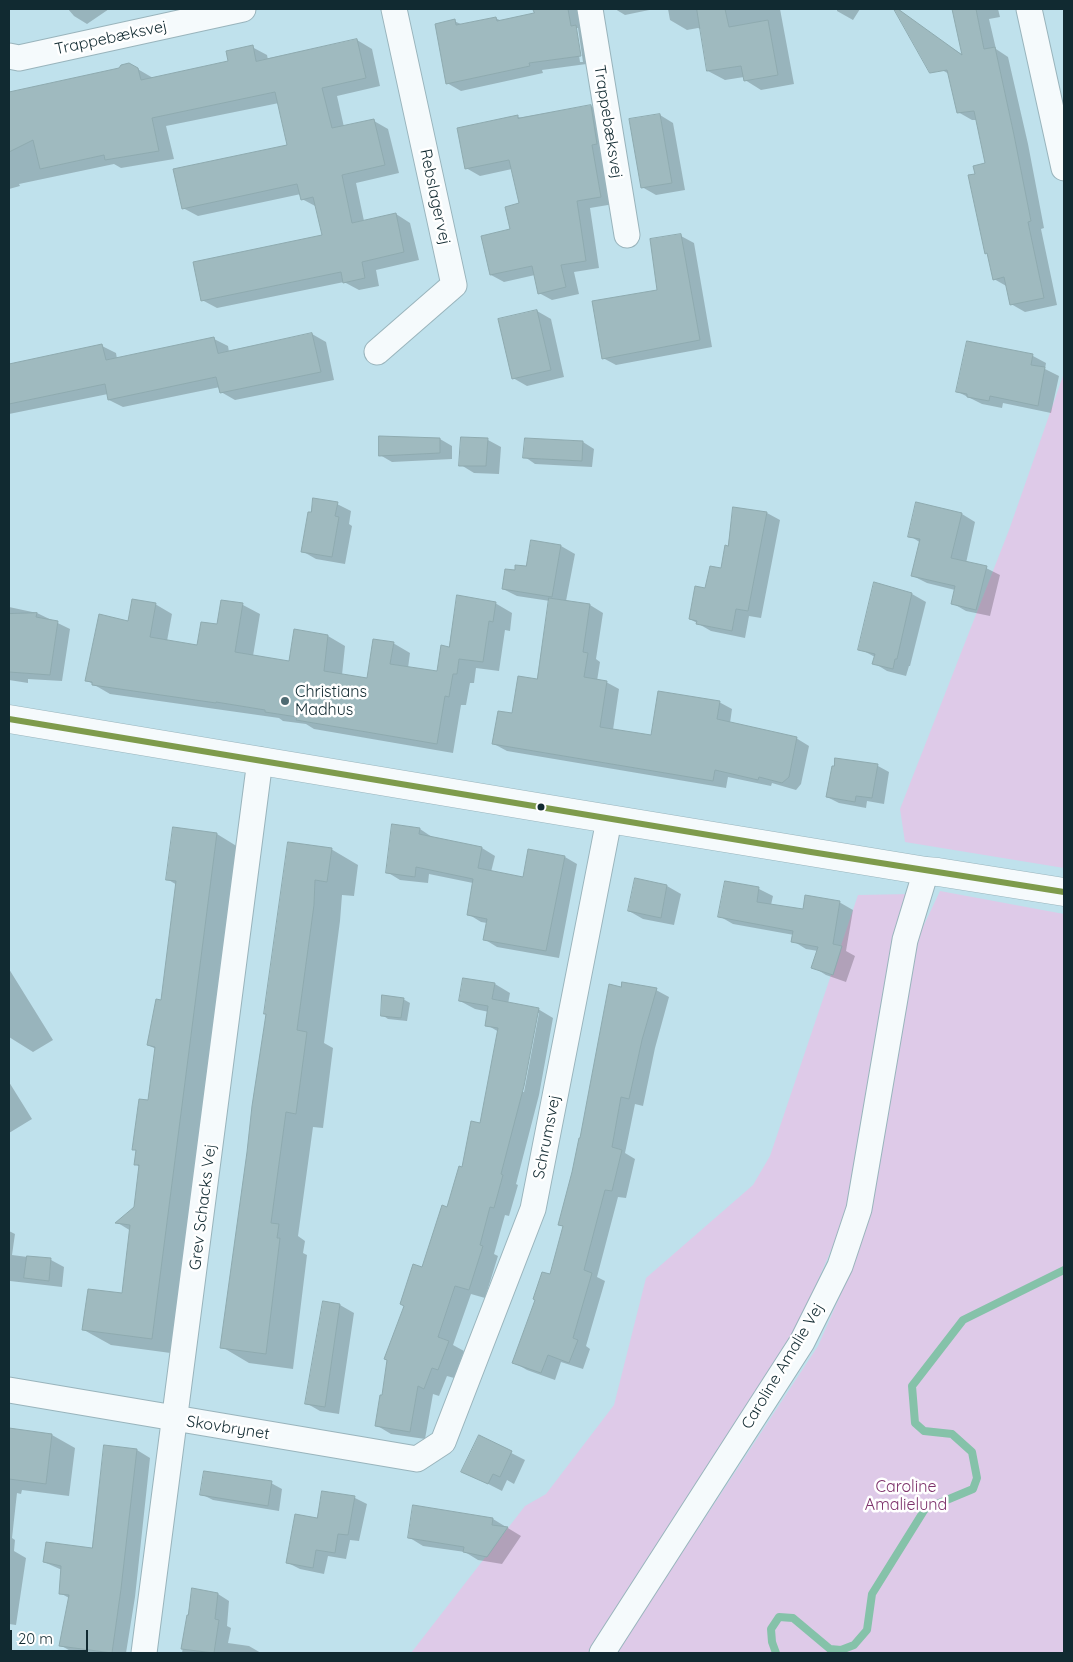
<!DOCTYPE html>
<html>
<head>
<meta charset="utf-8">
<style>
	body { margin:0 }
	#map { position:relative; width:1073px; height:1662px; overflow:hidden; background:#bfe1ec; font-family:Quicksand,sans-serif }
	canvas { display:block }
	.frame { position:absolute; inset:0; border:10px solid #112a31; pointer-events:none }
	.scale { position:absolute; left:10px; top:1630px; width:78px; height:22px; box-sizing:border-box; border:2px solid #112a31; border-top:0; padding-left:6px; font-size:15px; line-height:18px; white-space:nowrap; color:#112a31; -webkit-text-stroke:4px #fff; paint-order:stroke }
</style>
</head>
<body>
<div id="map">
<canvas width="1073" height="1662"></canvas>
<div class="frame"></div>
<div class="scale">20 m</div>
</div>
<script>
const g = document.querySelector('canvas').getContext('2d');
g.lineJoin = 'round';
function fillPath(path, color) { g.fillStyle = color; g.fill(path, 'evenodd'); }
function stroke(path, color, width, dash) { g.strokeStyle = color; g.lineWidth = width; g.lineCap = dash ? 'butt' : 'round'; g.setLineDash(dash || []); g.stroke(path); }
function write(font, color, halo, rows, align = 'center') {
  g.font = font + ' Quicksand,sans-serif'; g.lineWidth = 5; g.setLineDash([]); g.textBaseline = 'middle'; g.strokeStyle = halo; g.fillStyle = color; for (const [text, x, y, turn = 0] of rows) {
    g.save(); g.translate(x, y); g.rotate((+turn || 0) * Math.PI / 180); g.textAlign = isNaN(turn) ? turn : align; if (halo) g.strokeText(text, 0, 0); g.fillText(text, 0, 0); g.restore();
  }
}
const green = new Path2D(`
	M1064,373V868L905,842L900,809L1009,530Z
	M940,891L1064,914V1653H616L818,1346L854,1264L914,946Z
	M911,894L850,1207L794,1335L591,1653H411L525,1506L546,1494L614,1405L646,1278L753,1185L770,1156L858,895Z`);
const shadow = new Path2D(`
	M68,9H109L87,24L74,16Z
	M535,9H580L594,63L542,70L543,73L461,91L447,83L454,21L463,25L495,18L502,21L535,14ZM575,28H578L583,62H580Z
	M615,9H654L625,15Z
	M668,9H780L794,84L761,90L745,80L744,77L725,80L708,71L701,29L698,28L687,30L670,20Z
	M837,9H860L853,20L837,11Z
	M953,9H998L1000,17L989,19L996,49L1008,57L1028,144L1044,228L1041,229L1057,305L1025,312L1011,304L1008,287L994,279L988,254L986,253L976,175L986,164L977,120H972L958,112L949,74L942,70L935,37L963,55Z
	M357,40L372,49L380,86L337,96L344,127L374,121L388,129L399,173L356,183L364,221L396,214L410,223L419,260L376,270L379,286L359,290L344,282L217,308L202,300L323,236L317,207L302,199L301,194L198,216L183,208L289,146L279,103L166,126L174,159L121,168L114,164L19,184L20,186L9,189V94L120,69L129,64L153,78L230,62L252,47L267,55L268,60Z
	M591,106L604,114L614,204L590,208L599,268L574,272L579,294L552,300L539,293L535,275L504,282L491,275L512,230L520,204L512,169L480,176L466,168L518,117L521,118Z
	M660,115L673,123L685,190L656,195L642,187Z
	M681,236L694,243L712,347L616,365L603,358L659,291Z
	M537,311L551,319L564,377L527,386L513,378L500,320Z
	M312,334L326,342L334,380L235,400L221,392L220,387L123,407L109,400L108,394L9,414V365L102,346L116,353L117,359L214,339L228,346L229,352Z
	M1033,356L1046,363L1045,369L1059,376L1051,413L1003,403L1002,408L982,404L958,392Z
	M440,439L452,446V459L392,462L380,455Z
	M526,439L583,442L594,449L592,467L535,464L525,457Z
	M488,440L501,447L499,474L474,473L461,465Z
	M337,504L351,511L349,524L352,526L345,564L316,559L302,551Z
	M767,513L780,520L761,618L749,616L745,638L711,631L690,619L706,590L722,569L729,547Z
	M962,514L975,522L966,563L986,568L1000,575L990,616L966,611L952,603L955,590L927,583L913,576L921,543L910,536Z
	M532,541L561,546L575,554L566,601L590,605L603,613L596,659L600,662L597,681L606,682L619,689L613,730L652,737L719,702L732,709L730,723L796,738L809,746L801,784L796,790L772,783L771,786L728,777L726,788L507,751L494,744L538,681L550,601L517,596L503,589L516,572L527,568Z
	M875,584L912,594L926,602L910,666H909L906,676L887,671L874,663L875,657L860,649Z
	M222,601L243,605L260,614L253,656L290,662L295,631L328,636L345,646L342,675L368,679L393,643L410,653L408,668L438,672L450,648L495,603L512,613L510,631L505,630L499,671L476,668L474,683H470L466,705H461L453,753L314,729L306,724L283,721L279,718L110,694L86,680L129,622L155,604L172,614L167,641L198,647L218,626Z
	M9,607L37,613L70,629L62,681L28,679V683L9,680Z
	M836,759L878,766L889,772L884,804L867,801L866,808L839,803L827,797Z
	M420,829L432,837V838L482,848L495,856L491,872L524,878L565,857L577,864L559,958L497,947L484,939L487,923L481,922L468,914L473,883L429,874L428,883L400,880L387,872Z
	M217,834L243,850L178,1354L111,1345L84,1330L123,1295L131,1231L118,1223L135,1208L140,1167L135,1164L137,1151L133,1149L149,1102L156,1049L148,1045L162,1001L177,885L167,879Z
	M289,843L331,849L358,865L354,896L342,895L340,921L324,1043L333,1048L323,1128L313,1127L298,1236L305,1241L303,1253L307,1255L293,1369L249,1363L222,1347L267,1014Z
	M636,880L667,886L681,894L674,925L643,919L629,911Z
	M726,882L759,889L773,896L771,905L804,910L839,902L853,910L846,951L855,956L846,982L826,975L813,967L818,951L806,949L793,941L794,935L733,924L719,916Z
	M9,969L53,1040L33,1052L9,1037Z
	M495,984L510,993L508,1004L538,1009L553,1018L539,1095L516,1184L518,1185L509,1216L505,1215L494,1254L498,1256L485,1298L471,1294L453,1345L464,1351L454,1378L447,1376L439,1396L433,1394L425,1439L391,1434L376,1425L383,1396L423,1269L481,1124L499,1032L487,1025L489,1012L475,1009L460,1001ZM536,1013H539L524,1092H521Z
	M622,988L656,990L669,997L655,1048L643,1106L635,1104L625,1153L635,1159L626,1198L618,1197L597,1277L605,1281L586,1346L590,1349L583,1369L561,1362L555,1380L527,1370L513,1362L551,1276L564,1227L559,1224Z
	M403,999L410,1003L407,1021L388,1019L382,1015Z
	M9,1082L32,1119L9,1133Z
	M9,1231L15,1234L12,1255L51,1260L64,1267L62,1287L10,1281L9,1287Z
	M324,1303L340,1305L354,1313L339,1414L320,1411L306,1403Z
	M9,1429L52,1435L75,1448L69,1496L22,1490L21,1494L17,1493L12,1538L15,1540L14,1551L26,1558L16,1625L9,1624Z
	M480,1437L525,1460L514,1484L507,1480L502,1491L463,1471Z
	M137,1450L150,1458L135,1597L126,1653H74L60,1645L69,1598L60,1593L62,1570L44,1562L93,1549Z
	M271,1483L282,1489L279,1511L213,1500L201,1494Z
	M323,1492L355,1498L367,1504L359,1541L350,1540L346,1559L328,1556L324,1574L300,1569L288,1563L318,1520Z
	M493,1519L521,1536L502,1564L478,1560L465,1552L423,1546L410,1538Z
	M218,1594L229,1601L227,1626L231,1628L228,1643L249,1646L261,1653H182L188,1616Z`);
const stream = new Path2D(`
	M776,1653L772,1642L771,1629L779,1617L793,1618L830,1649L841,1650L854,1645L867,1630L872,1594L925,1509L973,1489L977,1478L972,1452L952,1434L924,1431L915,1423L912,1386L963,1320L1064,1270`);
const building = new Path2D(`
	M533,9H568L571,26L576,25L581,56L529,63L530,66L446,84L435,24L455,19L456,25L496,17L497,21L534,13Z
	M697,9H725L729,27L768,20L778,75L744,81L741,66L707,71Z
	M894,9H898L962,55L952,9H976L984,49L995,47L1014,135L1031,221L1028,222L1044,298L1010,305L1004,277L993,280L987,253L985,254L968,175L975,174L973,166L985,163L974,111L957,113L947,70L930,73Z
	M357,39L366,78L322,88L332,128L374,119L385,165L342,175L352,223L396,213L404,252L362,262L365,278L343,283L341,272L201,301L193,262L322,235L313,197L301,200L297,184L182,209L173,169L287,145L275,92L152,118L159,151L105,160L104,155L40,169L33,140L9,152V92L119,68L121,65L129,63L138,68L141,80L228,61L226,51L253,45L256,61Z
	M591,105L597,144L592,145L601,197L577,201L586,261L561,265L566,287L538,294L532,266L490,275L481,236L510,229L505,207L519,203L509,160L465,169L457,128L518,115V118Z
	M660,114L672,183L641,188L629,119Z
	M681,234L700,340L602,359L592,301L657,290L650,239Z
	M537,310L551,370L512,379L498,319Z
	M312,333L321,372L220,393L216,377L108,400L105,384L9,404V364L102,344L106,360L214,337L218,353Z
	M967,341L1033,354L1031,365L1045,367L1038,406L990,396L989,401L967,397V394L956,392Z
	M379,436L440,438V453L379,456Z
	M461,437L488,438L486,466H459Z
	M525,438L583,441L582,461L523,458Z
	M313,498L338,502L335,516L339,517L332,557L301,552L308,512H311Z
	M916,502L962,513L951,558L987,566L976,610L951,604L955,586L911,576L920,539L908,537Z
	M733,507L767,512L748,611L736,609L732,631L696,624L697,621L689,619L695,586L705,588L710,566L721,568L725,545L728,546Z
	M531,540L561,545L552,597L502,589L505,569L515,570V565L526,566Z
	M874,582L912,593L897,659H895L893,669L872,664L875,654L858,650Z
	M457,595L496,602L493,622L489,621L483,662L459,659L457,674H453L449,697L445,696L437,744L296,720L297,717L265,712V710L216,702V703L92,685V682L85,681L99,614L128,621L132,599L156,603L150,637L197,645L201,622L217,624L221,600L243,603L235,652L289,661L294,629L328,635L324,671L367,678L373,639L394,642L390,664L437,671L441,645L449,647Z
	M549,598L590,604L583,652L588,653L584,677L607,681L600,727L651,735L658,691L720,701L717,719L797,737L789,777L782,783L759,777L758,780L715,770L713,781L492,744L498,711L512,713L518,676L537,679Z
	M37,613L36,617L58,621L50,675L9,672V614Z
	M835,758L878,764L872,798L856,796L855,802L826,797L832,766H834Z
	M392,824L420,828L419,834L482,847L478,868L523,877L528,849L565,856L546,951L483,940L487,919L467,915L473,879L416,867L415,877L386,873Z
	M173,827L217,833L152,1339L82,1330L88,1289L122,1293L130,1225L115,1223L134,1207L139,1165H134L136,1150H132L139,1099L148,1100L155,1047L147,1045L156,999L161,1000L176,881L166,880Z
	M288,842L332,848L327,882L315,880L314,905L297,1030L307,1032L296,1114L286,1112L271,1223L279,1224L277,1238H280L266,1354L220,1348L247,1152L252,1106L266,1014H264Z
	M635,878L667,885L661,918L628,911Z
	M725,881L759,887L757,902L803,909L805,895L840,901L833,944L842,946L833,975L811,968L818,947L791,942L793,931L718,917Z
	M463,978L495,983L492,999L539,1008L524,1086L501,1174L503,1175L494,1208L490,1207L480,1245L483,1246L469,1290L455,1286L438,1337L449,1341L438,1370L432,1368L424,1389L418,1386L410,1432L375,1426L380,1395H382L387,1360L384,1359L404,1306L400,1304L413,1264L422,1267L442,1205L447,1207L459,1166L462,1167L471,1121L480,1123L498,1028L485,1026L488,1006L459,1001Z
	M622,982L657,988L642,1040L629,1099L621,1097L612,1147L622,1150L612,1191L605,1190L584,1270L592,1273L573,1338L578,1340L569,1363L548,1355L541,1373L512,1363L535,1300L533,1299L542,1272L550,1274L563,1226L558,1225L572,1172L579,1138H580L609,984L621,987Z
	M382,995L404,998L401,1018L381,1016Z
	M27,1256L51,1258L49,1281L24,1278Z
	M323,1301L340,1304L325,1407L305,1404Z
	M9,1428L52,1434L46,1484L9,1479Z
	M479,1435L512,1451L500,1477L493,1474L488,1484L461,1472Z
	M104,1445L137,1449L121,1589L112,1653L59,1646L69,1595L59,1594L61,1566L43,1562L46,1542L92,1548Z
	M204,1471L272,1481L268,1506L200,1495Z
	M322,1491L355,1496L348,1535L338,1534L335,1553L316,1550L313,1568L286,1563L295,1514L317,1518Z
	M413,1505L493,1518L492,1525L508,1527L487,1557L463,1552L464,1547L408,1538Z
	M192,1588L218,1593L215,1619L219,1620L214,1653L181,1649L187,1615H188Z`);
const minor = new Path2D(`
	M590,9L627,235
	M1029,9L1064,168
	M9,56L19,58L243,9
	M377,352L454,285L394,9
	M9,1390L417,1459L443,1442L533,1209L609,820
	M144,1653L260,760
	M602,1653L802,1342L840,1266L859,1209L905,940L926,871`);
const tertiary = new Path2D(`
	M9,719C315,769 620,822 926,871L938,872L1064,892`);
const bus1 = new Path2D(`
	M9,719L811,852L1064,892`);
const markers = [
	[285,701,5,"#4e6a72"],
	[541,807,4.5,"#112a31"]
];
const streetNames = [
	["Trappebæksvej",111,38,-12],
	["Trappebæksvej",608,122,81],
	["Rebslagervej",435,197,78],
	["Schrumsvej",547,1137,-79],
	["Grev Schacks Vej",203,1207,-83],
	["Caroline Amalie Vej",783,1366,-59],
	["Skovbrynet",228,1428,9]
];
const poiNames = [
	["Christians",295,692],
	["Madhus",295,710]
];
const parkNames = [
	["Caroline",906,1487],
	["Amalielund",906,1505]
];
fillPath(green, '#decae8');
fillPath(shadow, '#0003');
stroke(stream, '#85c2a9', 8);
fillPath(building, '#9fbabf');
stroke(building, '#8eaaaf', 1);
stroke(minor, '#99b4bc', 27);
stroke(tertiary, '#99b4bc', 29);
stroke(minor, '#f5fafc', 25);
stroke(tertiary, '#f5fafc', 28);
stroke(bus1, '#7e9b4c', 6);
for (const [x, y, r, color] of markers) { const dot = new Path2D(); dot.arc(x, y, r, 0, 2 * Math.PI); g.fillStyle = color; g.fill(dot); stroke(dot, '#fff', 2); }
write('16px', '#112a31', '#fff', streetNames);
write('16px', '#112a31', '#fff', poiNames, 'left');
write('16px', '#7d326b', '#fff', parkNames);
</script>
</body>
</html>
